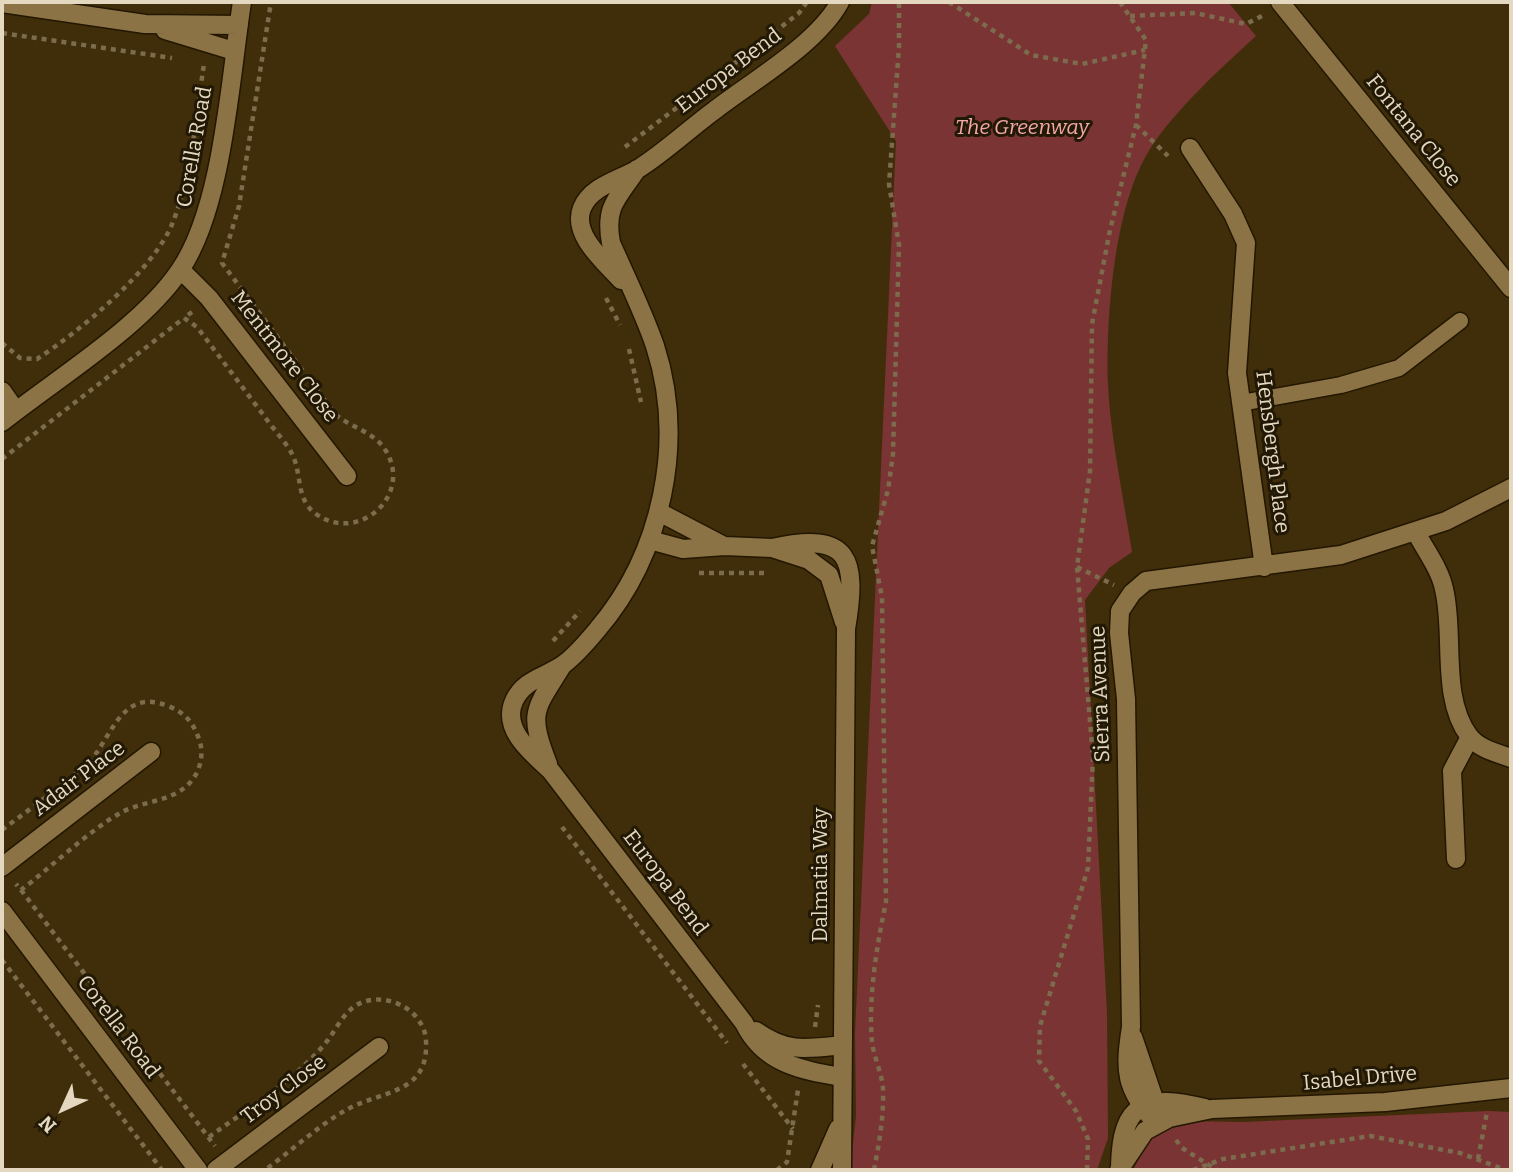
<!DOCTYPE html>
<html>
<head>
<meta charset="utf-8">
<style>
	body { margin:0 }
	#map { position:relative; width:1513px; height:1172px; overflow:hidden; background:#402e0a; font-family:Bitter,serif }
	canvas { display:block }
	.frame { position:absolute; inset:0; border:4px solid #e5d8c0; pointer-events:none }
	.north { position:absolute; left:28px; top:1074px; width:70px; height:70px; -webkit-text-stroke:5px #211805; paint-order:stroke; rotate:225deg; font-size:19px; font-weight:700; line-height:28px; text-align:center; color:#e5d8c0 }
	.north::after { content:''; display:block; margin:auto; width:24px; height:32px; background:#e5d8c0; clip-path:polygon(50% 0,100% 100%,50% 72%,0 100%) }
</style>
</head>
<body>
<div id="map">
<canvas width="1513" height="1172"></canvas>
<div class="frame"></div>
<div class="north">N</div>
</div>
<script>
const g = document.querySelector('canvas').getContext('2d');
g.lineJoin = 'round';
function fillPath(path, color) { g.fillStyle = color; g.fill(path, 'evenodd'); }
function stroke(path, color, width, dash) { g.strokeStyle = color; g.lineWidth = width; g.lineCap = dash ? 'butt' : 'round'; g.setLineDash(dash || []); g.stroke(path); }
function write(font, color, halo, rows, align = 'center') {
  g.font = font + ' Bitter,serif'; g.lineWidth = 6; g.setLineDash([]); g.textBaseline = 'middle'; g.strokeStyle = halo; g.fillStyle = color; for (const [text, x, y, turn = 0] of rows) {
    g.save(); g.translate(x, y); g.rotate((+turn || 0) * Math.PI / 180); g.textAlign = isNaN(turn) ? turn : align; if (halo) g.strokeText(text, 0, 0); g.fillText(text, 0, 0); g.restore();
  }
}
const green = new Path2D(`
	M872,2H1228L1256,36C1222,67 1174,111 1150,149C1114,205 1106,317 1108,383C1110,435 1124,500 1132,552L1109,568L1085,600L1107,1013L1108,1138L1097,1170H850L856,1116L855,1033L896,141L835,46L869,14Z
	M1488,1111L1511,1112V1170H1133L1150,1137L1160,1129L1187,1121L1243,1122Z`);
const path = new Path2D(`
	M949,2L1031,55L1082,64L1145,50
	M1130,16L1195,13L1246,24L1262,16
	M2,33L172,58
	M703,88L799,13L807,2
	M1136,125L1168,156
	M625,147L679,106
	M606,298L620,325
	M192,312L184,318L197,327C220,357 242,387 265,417C273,429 287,443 293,456C302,476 296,500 316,514C358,544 413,496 386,451C375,432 351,428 335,414L222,263L239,206L271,2
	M2,343L20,358L37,359C80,331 154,270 173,222C192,173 196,116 204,64
	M629,349L641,402
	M2,459L184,318
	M1077,567L1114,585
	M699,573H764
	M553,641L580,611
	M562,827L727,1043
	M2,830C30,809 59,788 86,765C111,743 119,686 168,706C184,712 193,722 199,739C204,752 201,768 193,779C176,802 145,800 122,812C91,829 50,868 21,890L16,884
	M21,890L215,1146
	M2,960L162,1170
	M815,1027L818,1005
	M743,1064L793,1129
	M209,1137C250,1107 296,1080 328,1040C338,1026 346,1008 363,1002C376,997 393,1000 404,1007C416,1013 426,1028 426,1041C429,1095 381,1090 346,1110C318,1126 291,1151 265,1170
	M1176,1140L1182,1148L1217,1170
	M1478,1159L1487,1112
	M777,1170L787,1162L798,1090
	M874,1170C879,1144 884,1117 883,1089C882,1073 874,1058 872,1042C868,998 877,944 886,902L882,597L872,546L888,490L893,454L899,245L889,184L899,47V2
	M1087,1170L1088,1139L1076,1111L1039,1061L1040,1026L1088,868L1093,757L1077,567L1090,471L1092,324L1110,230L1136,125L1146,40L1120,2
	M1193,1170L1223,1159L1370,1136L1460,1153L1506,1170`);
const lane = new Path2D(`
	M1241,403L1341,385L1399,368L1460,321`);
const street = new Path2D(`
	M1280,2L1511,288
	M2,3L145,24L239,25
	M165,30L234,51
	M1190,148L1233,214L1246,243L1237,373L1264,567
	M637,169C618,198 604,206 611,243C626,277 643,311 655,346C686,442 662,554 597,630C587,642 576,655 564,664C546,677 524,679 514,701C501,730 533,754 551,771L744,1023C764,1064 801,1070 842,1077
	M181,270L209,298L347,476
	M621,280C606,263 571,235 582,208C591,186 619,180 638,169C665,152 689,129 715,110C754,80 817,44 840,2
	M2,391L16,411
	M2,422C56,379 143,326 180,270C223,207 230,79 242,2
	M659,512L724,546
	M1416,532C1425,550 1440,569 1444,589C1455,634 1440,697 1469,736C1479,749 1497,753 1511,758
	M650,540L683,549L725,546L772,548L809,560L829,575L844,622
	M772,548C850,531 858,558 846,629L842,1170
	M548,764C528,712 534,711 562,666
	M1456,859L1452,771L1470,737
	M2,867L151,752
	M2,911L198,1170
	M756,1031C787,1053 806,1049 843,1045
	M1133,1037L1154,1099L1156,1114
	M1156,1123C1125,1089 1124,1071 1131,1027L1126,699L1119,633L1120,611L1132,593L1146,581L1341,555L1446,521L1511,488
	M1120,1167C1121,1101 1146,1094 1205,1108
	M216,1170L379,1047
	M820,1170L838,1129
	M1119,1170L1145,1131L1169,1118L1212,1109L1385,1102L1511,1088`);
const streetNames = [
	["Europa Bend",729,71,-37],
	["Fontana Close",1413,131,51],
	["Corella Road",195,147,-80],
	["Mentmore Close",284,357,52],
	["Hensbergh Place",1272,452,83],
	["Sierra Avenue",1101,694,-92],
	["Adair Place",79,779,-37],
	["Dalmatia Way",821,875,-90],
	["Europa Bend",665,883,53],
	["Corella Road",118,1027,53],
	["Isabel Drive",1360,1079,-5],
	["Troy Close",284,1090,-37]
];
const parkNames = [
	["The Greenway",1022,128]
];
fillPath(green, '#7b3434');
stroke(lane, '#231701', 19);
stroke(street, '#231701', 21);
stroke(path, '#7c6b4c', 4.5, [5, 5]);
stroke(lane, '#8b7345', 16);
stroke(street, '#8b7345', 18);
write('21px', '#e5d8c0', '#211805', streetNames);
write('italic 21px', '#f4a7a4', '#211805', parkNames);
</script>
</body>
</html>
